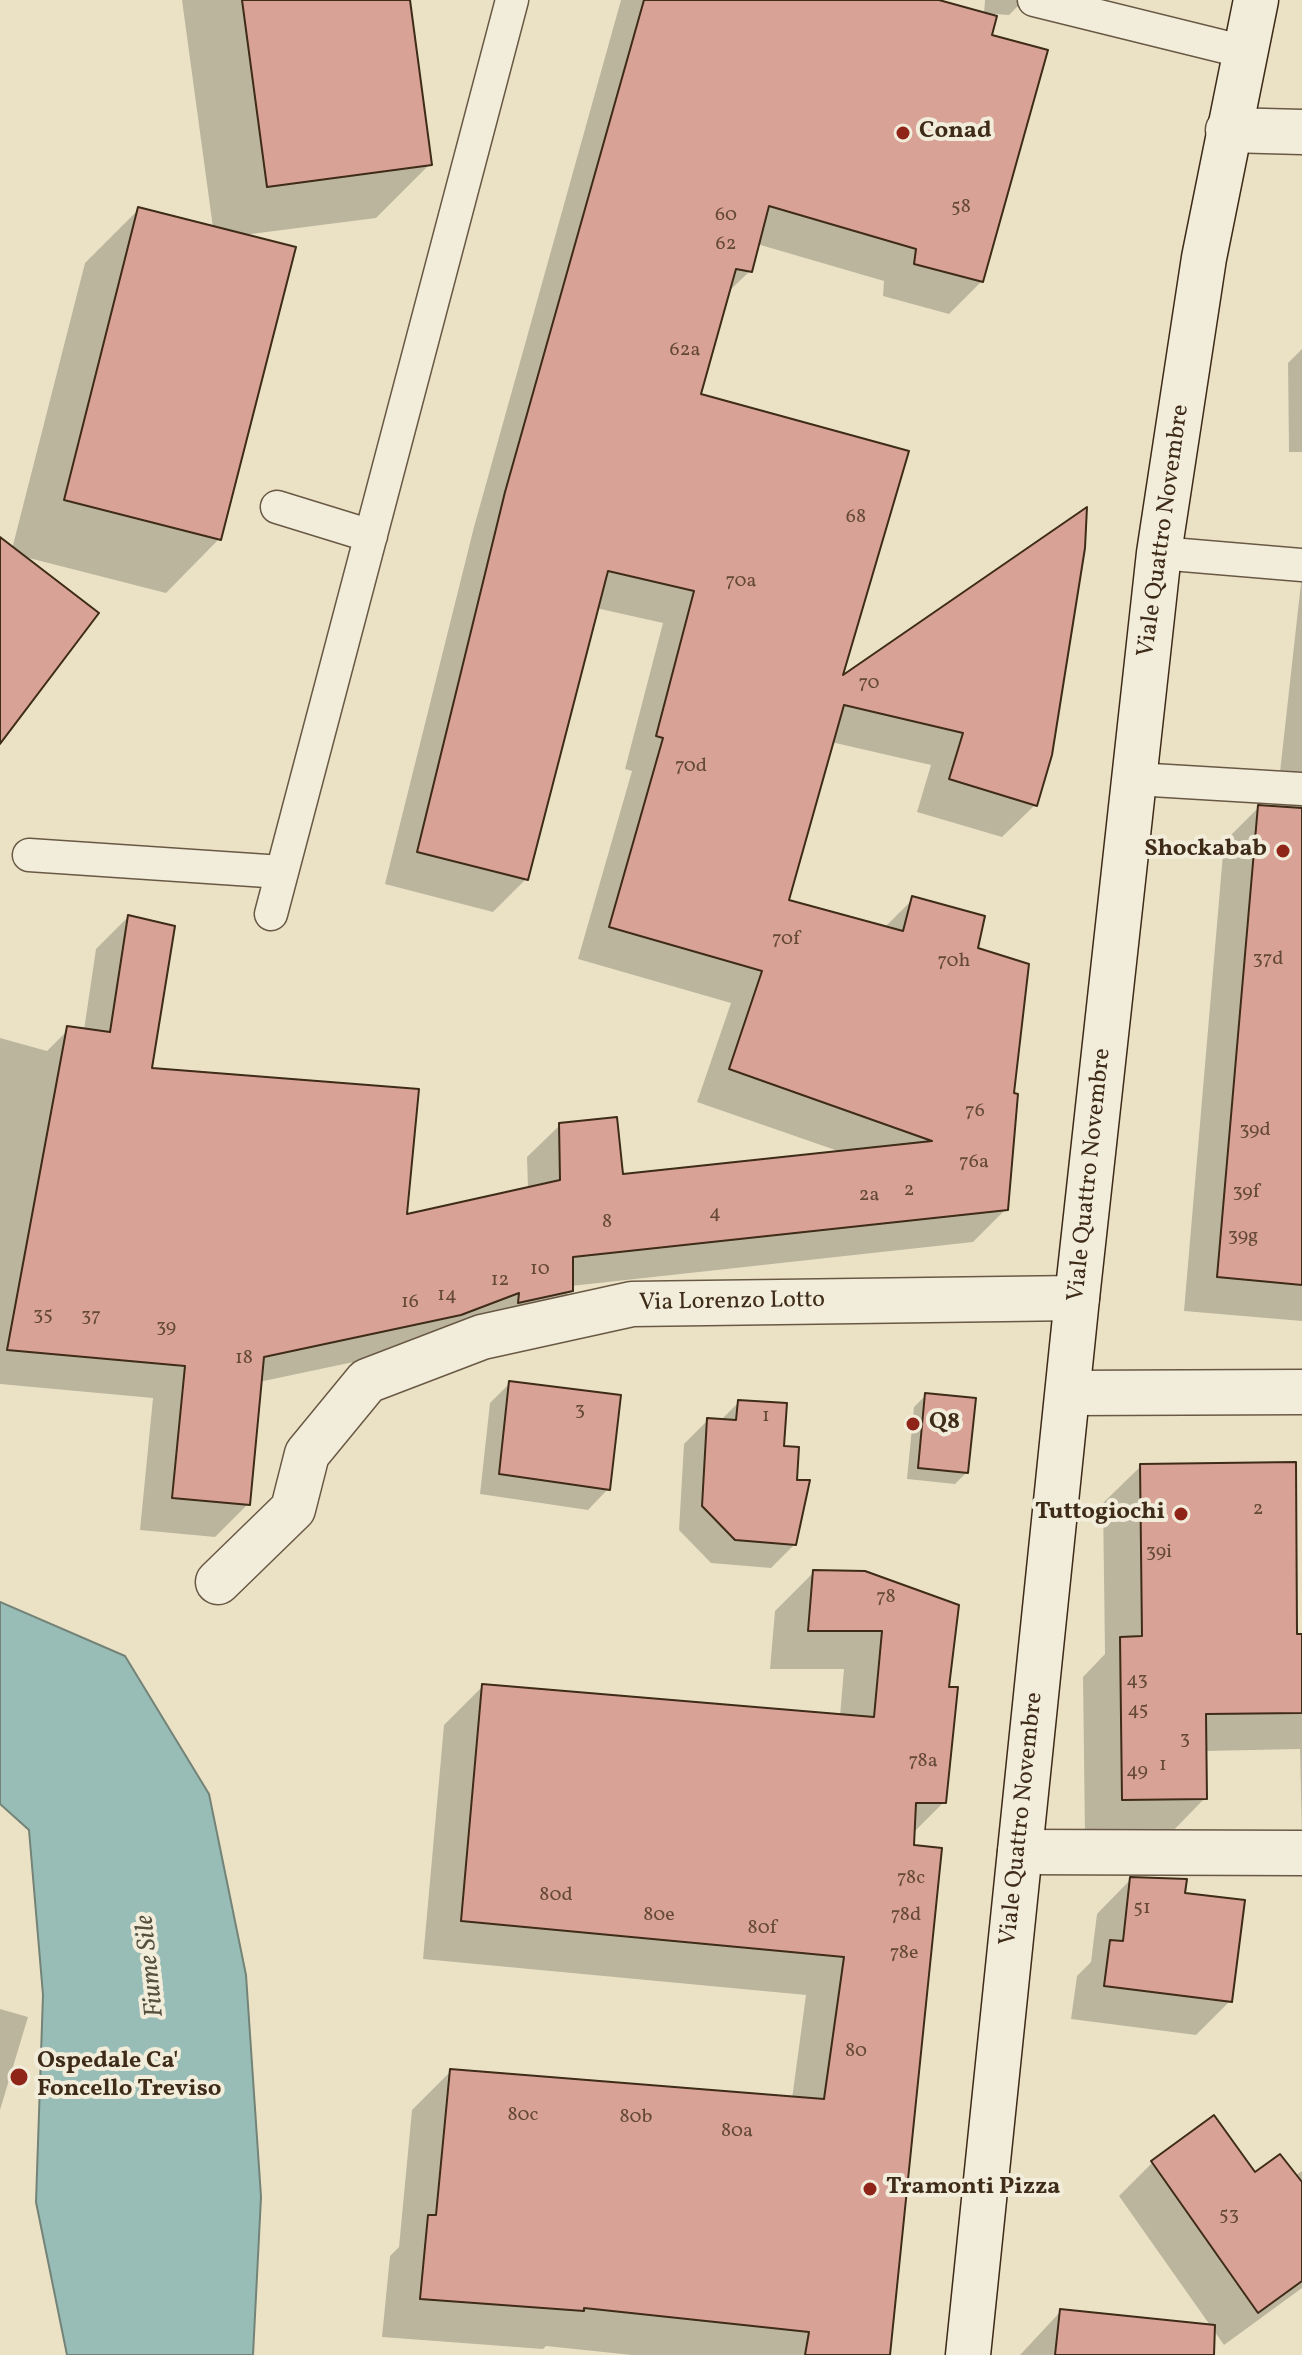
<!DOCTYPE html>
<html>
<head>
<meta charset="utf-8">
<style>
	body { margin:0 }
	canvas { display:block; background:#ebe2c6 }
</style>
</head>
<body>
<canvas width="1302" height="2355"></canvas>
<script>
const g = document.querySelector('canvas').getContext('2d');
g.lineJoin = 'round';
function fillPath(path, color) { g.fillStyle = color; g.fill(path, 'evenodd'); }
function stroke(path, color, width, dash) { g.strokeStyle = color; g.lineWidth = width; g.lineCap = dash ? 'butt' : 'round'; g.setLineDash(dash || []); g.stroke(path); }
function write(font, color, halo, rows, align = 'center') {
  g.font = font + ' Vollkorn,serif'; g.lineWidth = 8; g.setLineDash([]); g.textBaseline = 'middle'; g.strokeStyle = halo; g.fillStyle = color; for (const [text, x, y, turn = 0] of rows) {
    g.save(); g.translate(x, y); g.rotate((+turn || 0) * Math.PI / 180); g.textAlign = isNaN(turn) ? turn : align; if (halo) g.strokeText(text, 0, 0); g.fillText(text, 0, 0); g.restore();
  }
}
const water = new Path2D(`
	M0,1602L125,1656L209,1794L246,1975L261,2197L253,2355H67L36,2202L43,1995L29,1830L0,1804Z`);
const shadow = new Path2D(`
	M182,0H408L430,164L376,218L243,235L219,539L166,593L21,556L0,740V539L12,549L85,263L139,209L213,228Z
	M621,0H931L984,14L985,0H1024L1009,15L995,14L989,36L982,281L949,314L883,296L884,281L757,244L750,271L726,294L699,396L840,680L1085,511L1035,805L1002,837L917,812L931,765L831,742L786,901L884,928L913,899L976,949L1012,1094L1006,1209L973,1242L571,1286V1290L538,1323L259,1382L248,1504L215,1537L140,1530L153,1398L0,1384V1038L47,1051L69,1029L84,1030L96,949L128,917L149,1070L405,1216L528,1189L527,1157L560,1125L621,1176L841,1152L697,1102L731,1003L578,959L632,771L625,769L663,623L596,608L526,879L493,912L385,884L474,527Z
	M1302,349V452H1289L1288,363Z
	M1302,574V1321L1184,1311L1224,842L1259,807L1276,808Z
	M510,1383L608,1489L588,1510L480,1494L490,1403Z
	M926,1395L967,1472L955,1484L907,1479L914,1407Z
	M739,1402L782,1447L795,1544L771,1568L711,1563L679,1530L684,1444L708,1420L720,1421Z
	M1141,1466L1295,1636H1302V1839L1300,1749L1205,1751V1798L1168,1836L1085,1837L1083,1677L1105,1654L1103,1503Z
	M814,1572L865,1573L947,1688L944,1802L912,1834L888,2355H632L546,2346L543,2349L382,2337L390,2256L399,2247L412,2110L451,2071L792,2099L806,1995L423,1959L444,1725L483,1686L840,1716L844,1669H770L775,1611Z
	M1131,1879L1183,1894L1230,2001L1196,2035L1071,2019L1077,1976L1091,1962L1097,1914Z
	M0,2009L28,2017L0,2110Z
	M1153,2162L1254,2174L1295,2176L1302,2171V2288L1224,2345L1119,2196Z
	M1061,2311L1157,2355H1020Z`);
const building = new Path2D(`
	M242,0H410L432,165L267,187Z
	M644,0H939L997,16L992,35L1048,50L983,282L914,264L916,249L769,206L752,272L736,269L701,394L909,451L843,675L1087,507L1085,548L1052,755L1037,806L949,779L963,733L844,705L789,900L903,931L912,896L985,916L978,948L1029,964L1014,1093L1018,1094L1008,1210L573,1257V1291L518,1303L519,1293L461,1315L264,1357L250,1505L172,1498L185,1366L7,1350L67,1026L110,1032L128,915L175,926L152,1068L419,1089L407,1214L560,1180L559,1123L617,1117L623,1174L932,1141L729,1069L762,971L609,927L663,738L656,736L694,591L608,571L528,880L417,852L505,492Z
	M138,207L296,247L221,540L64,500Z
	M0,537L99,613L0,744Z
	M1258,805L1302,808V1285L1217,1277Z
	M509,1381L621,1395L610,1490L499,1474Z
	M925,1393L976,1398L968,1473L918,1468Z
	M738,1400L787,1403L784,1446L799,1447L797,1480H810L796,1545L735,1540L702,1506L707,1418L736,1420Z
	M1296,1462L1297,1634H1302V1713L1206,1714L1207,1799L1122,1800L1120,1637L1142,1636L1140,1464Z
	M813,1570L865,1571L959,1605L949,1687H958L946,1803H916L914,1845L942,1848L890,2355H805L809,2332L584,2308V2311L420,2299L428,2215H436L450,2069L824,2099L844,1957L461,1921L482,1684L874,1717L882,1631H808Z
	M1130,1877L1187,1879L1185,1893L1245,1900L1232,2002L1104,1986L1110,1940L1123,1941Z
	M1214,2115L1255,2172L1280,2154L1302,2182V2281L1258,2313L1151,2161Z
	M1060,2309L1215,2325L1214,2355H1055Z`);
const service = new Path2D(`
	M1034,0L1245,52
	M277,507L371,536
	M1159,553L1302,565
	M1135,779L1302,789
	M29,855L282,872
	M271,914L512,0`);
const minor = new Path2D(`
	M1228,130L1302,132
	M1069,1393L1302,1392
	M218,1582L293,1509L307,1454L367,1381L482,1337L632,1304L1077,1298
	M1020,1852L1302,1853`);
const secondary = new Path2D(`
	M968,2355L1077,1298L1159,553L1204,258L1256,0`);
const markers = [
	[903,133,8,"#8f2418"],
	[1283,851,8,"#8f2418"],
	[913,1424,8,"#8f2418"],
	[1181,1514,8,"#8f2418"],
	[19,2077,10,"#8f2418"],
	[870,2189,8,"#8f2418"]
];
const numberNames = [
	["58",961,208],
	["60",726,216],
	["62",726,245],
	["62a",685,351],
	["68",856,518],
	["70a",741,582],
	["70",869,684],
	["70d",691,767],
	["70f",786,940],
	["37d",1268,960],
	["70h",954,962],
	["76",975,1112],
	["39d",1255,1131],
	["76a",974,1163],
	["2",909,1191],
	["39f",1246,1193],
	["2a",869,1196],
	["4",715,1214],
	["8",607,1223],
	["39g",1243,1237],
	["10",540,1270],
	["12",500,1281],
	["14",447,1296],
	["16",410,1303],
	["35",43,1316],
	["37",91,1317],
	["39",166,1328],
	["18",244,1359],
	["3",580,1411],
	["1",766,1417],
	["2",1258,1510],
	["39i",1159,1553],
	["78",886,1598],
	["43",1137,1681],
	["45",1138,1711],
	["3",1185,1740],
	["78a",923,1762],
	["1",1163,1766],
	["49",1137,1772],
	["78c",911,1879],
	["80d",556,1896],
	["51",1142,1909],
	["80e",659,1916],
	["78d",906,1916],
	["80f",762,1929],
	["78e",904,1954],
	["80",856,2052],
	["80c",523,2116],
	["80b",636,2118],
	["80a",737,2132],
	["53",1229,2216]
];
const poiNames = [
	["Conad",919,133],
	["Shockabab",1267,851,"right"],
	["Q8",929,1424],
	["Tuttogiochi",1165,1514,"right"],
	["Ospedale Ca'",37,2063],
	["Foncello Treviso",37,2091],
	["Tramonti Pizza",886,2189]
];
const streetNames = [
	["Viale Quattro Novembre",1165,531,-82],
	["Viale Quattro Novembre",1091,1175,-84],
	["Via Lorenzo Lotto",732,1303,-1],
	["Viale Quattro Novembre",1023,1819,-84]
];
const waterNames = [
	["Fiume Sile",152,1966,-96]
];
fillPath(water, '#98bdb6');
stroke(water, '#748377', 2);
fillPath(shadow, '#0003');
fillPath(building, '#d9a296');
stroke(building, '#3e2b18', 2);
stroke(service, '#695944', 35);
stroke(minor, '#695944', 47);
stroke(secondary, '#3e2b18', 47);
stroke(service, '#f2ecda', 32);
stroke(minor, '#f2ecda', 44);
stroke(secondary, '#f2ecda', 44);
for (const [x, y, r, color] of markers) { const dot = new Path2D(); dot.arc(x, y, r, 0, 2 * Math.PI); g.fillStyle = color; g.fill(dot); stroke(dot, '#f2ecda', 3); }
write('20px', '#654938', null, numberNames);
write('bold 24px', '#3e2b18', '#f2ecda', poiNames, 'left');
write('24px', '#3e2b18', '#f2ecda', streetNames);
write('italic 26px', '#545040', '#f2ecda', waterNames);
</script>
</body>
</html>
